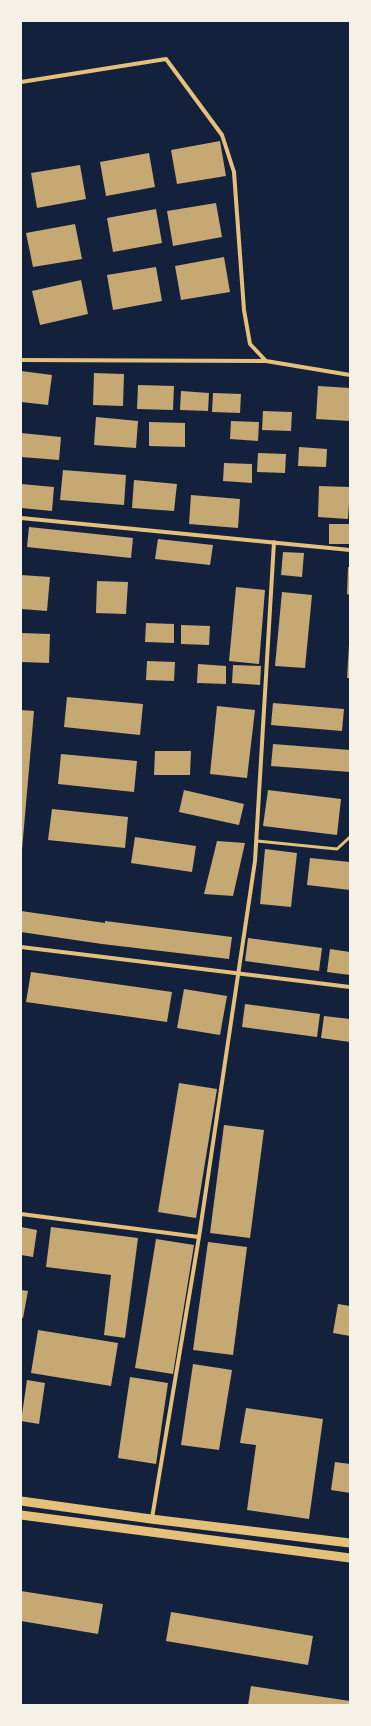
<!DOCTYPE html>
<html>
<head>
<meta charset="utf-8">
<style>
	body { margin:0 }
	#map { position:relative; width:371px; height:1726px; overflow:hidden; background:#14213d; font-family:"DejaVu Sans",sans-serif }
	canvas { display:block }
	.frame { position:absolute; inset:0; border:22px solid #f6f1e7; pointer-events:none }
</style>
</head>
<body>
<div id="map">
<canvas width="371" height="1726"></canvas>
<div class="frame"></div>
</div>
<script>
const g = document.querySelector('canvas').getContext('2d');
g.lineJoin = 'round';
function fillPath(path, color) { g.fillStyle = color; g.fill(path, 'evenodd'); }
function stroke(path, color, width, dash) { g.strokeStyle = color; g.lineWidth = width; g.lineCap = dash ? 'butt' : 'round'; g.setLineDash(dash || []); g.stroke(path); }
const building = new Path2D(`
	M220,141L226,176L177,184L171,150Z
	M149,153L155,187L106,196L100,162Z
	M80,165L86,199L37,208L31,173Z
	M216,203L222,237L173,246L167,211Z
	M156,209L162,243L113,252L107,218Z
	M75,224L82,259L33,267L26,233Z
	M224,257L230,292L181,300L175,266Z
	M156,267L162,301L113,310L107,275Z
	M81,280L88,314L40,325L32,291Z
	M21,371L52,375L48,405L21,402Z
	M94,373L124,374L123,406L93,405Z
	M138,385L174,386L173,410L137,409Z
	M318,386L350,388V421L316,419Z
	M181,391L209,393L208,411L180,410Z
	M213,393L241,394L240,413L212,412Z
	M263,411L292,412L291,431L262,430Z
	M96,417L138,421L136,448L94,445Z
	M231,421L259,422L258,441L230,439Z
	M149,422L185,423V447L149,446Z
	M21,433L61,437L59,460L21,457Z
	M299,447L327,449L326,467L298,466Z
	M258,453L286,454L285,473L257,472Z
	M224,463L252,464V483L223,481Z
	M63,470L126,475L124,505L60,500Z
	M134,480L177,484L174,511L132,508Z
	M21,484L54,487L52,511L21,508Z
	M319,486L350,487L348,519L318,517Z
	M191,495L240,499L238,528L189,524Z
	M329,524H350V544H329Z
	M29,527L133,538L131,558L27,547Z
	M158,539L213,545L210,565L155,559Z
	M283,552L304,553L302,577L281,575Z
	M348,567H350V595L347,594Z
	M21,575L50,577L47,611L21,609Z
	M97,581L128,582L126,614L96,613Z
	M236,587L265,590L259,664L229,661Z
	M282,592L312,595L305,668L275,666Z
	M146,623L174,624V643L145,642Z
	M181,625L210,626L209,645L181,644Z
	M21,633L50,634L49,663L21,662Z
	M349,645H350V678H347Z
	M147,661L175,662L174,681L146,680Z
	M198,664L226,666V684L197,683Z
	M233,665L261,666L260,685L232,683Z
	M67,697L143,704L140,735L64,727Z
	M273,703L344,709L342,731L271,725Z
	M217,706L255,710L247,778L210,774Z
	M21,710L34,711L22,850H21Z
	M273,744L350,750V772L271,766Z
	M155,751H191L190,775H154Z
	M61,754L137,761L134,792L58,784Z
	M184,790L244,804L239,825L179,812Z
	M268,790L341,799L337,835L263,826Z
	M52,809L128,817L125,848L48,840Z
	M135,837L196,846L192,872L131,863Z
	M217,841L245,843L233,896L204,894Z
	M265,849L297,853L291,907L260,904Z
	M310,858L350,862V890L307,885Z
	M21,911L105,923V921L232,937L229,959L102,944L21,932Z
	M248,938L322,948L319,971L245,961Z
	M330,949L350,952V975L327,972Z
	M31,972L172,992L167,1022L26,1002Z
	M184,989L227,996L220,1035L177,1028Z
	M245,1004L320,1014L317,1037L242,1027Z
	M324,1016L350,1019V1042L321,1038Z
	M179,1083L217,1089L196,1218L158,1212Z
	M224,1125L264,1130L250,1238L210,1233Z
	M21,1227L37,1230L33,1257L21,1255Z
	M51,1227L138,1238L125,1338L104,1335L111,1275L46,1267Z
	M156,1239L194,1245L173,1374L135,1368Z
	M208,1242L247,1247L233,1355L193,1350Z
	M21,1290L28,1291L23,1318L21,1317Z
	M338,1304L350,1306V1336L333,1333Z
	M38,1330L118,1343L111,1386L31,1373Z
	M193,1364L232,1370L219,1450L181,1445Z
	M130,1377L168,1383L156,1464L118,1458Z
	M27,1380L45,1383L39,1424L21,1421Z
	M246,1408L323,1419L309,1519L247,1510L256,1445L240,1443Z
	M335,1462L350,1464V1493L331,1490Z
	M21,1591L103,1604L98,1634L21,1621Z
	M171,1612L313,1636L308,1665L166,1641Z
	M251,1686L350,1701V1705H248Z`);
const service = new Path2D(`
	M257,841L337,849L350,837`);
const minor = new Path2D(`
	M21,82L166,59L222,135L234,172L244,310L250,344L266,361L350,375
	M21,360L266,361
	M21,518L350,550
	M21,947L350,987
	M21,1214L199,1237
	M152,1518L199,1237L255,861L274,542`);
const primary = new Path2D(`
	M21,1501L151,1519L350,1543
	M21,1515L350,1558`);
fillPath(building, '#c6a872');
stroke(service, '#e5c07b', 3);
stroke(minor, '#e5c07b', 4);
stroke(primary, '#e5c07b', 9);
</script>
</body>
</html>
